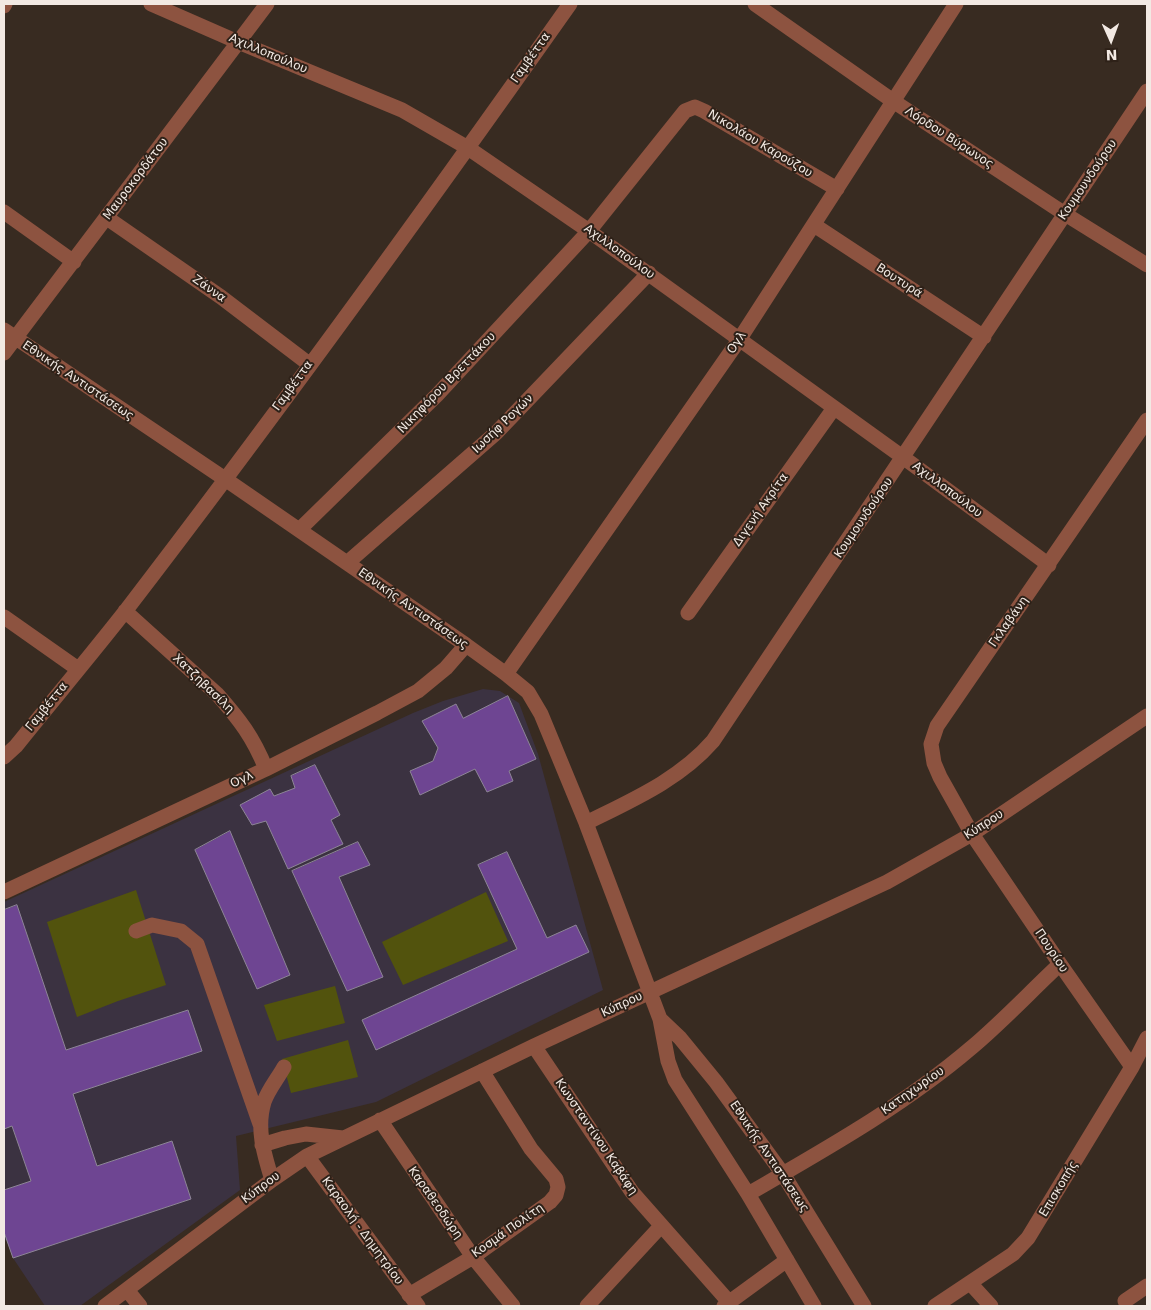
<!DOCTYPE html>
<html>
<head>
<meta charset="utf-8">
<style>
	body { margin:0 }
	#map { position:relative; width:1151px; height:1310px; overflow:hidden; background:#382b21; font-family:"DejaVu Sans",sans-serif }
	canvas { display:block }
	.frame { position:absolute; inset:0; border:5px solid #f2e9e3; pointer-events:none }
	.north { position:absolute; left:1086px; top:15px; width:50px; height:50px; -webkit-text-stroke:4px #2e2118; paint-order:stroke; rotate:178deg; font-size:14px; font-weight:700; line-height:20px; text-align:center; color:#f2e9e3 }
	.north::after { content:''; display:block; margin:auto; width:18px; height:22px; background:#f2e9e3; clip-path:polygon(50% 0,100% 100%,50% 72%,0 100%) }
</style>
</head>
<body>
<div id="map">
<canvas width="1151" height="1310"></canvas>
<div class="frame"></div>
<div class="north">N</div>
</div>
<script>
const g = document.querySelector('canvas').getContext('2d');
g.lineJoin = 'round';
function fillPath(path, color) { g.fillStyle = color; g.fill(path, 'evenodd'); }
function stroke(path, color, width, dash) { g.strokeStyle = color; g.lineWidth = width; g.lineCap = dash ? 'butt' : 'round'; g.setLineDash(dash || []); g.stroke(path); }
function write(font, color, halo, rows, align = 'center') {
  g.font = font + ' "DejaVu Sans",sans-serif'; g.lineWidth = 4; g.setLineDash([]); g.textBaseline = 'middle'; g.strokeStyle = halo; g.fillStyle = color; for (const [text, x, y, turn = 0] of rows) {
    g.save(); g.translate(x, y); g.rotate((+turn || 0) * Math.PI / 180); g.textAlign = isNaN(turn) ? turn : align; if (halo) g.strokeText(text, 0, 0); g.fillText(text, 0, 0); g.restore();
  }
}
const education = new Path2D(`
	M483,689L500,691L519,703L538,754L603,990L376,1102L236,1136L240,1190L80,1306H45L13,1258L6,1240L4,1241V902L413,713L443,701Z`);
const green = new Path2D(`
	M136,890L166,985L118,1001L77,1017L47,922Z
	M486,892L508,941L403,985L382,942Z
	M335,986L345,1023L277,1041L264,1005Z
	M348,1040L358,1077L291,1093L282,1059Z`);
const building = new Path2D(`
	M508,696L536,759L509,771L513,781L487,792L475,769L420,795L410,771L433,761L438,748L422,721L456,704L463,718Z
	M315,765L340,815L331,820L343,844L288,869L266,821L252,825L240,805L270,789L274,796L295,788L291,776Z
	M230,831L290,975L257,989L195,850Z
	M358,842L370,865L339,877L383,977L347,991L292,871Z
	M507,852L547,938L576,925L589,952L376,1050L362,1020L517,949L478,865Z
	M17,905L66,1050L188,1010L202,1051L73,1094L97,1166L172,1141L191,1199L13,1258L4,1232V1190L31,1181L12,1126L4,1129V910Z`);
const minor = new Path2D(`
	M151,4L238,42L402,110L468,148L589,231L904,458L1049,565
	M755,4L893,101L1065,214L1147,265
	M4,6L5,4
	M4,212L74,262
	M107,218L221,297L309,364
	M814,225L984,337
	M4,330L225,479L466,645L506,674L528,692L541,714L586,823L660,1019L668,1061L675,1080L748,1194L814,1306
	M4,353L267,4
	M299,530L437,395L589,231L685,111L695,107L704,111L837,189
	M347,563L496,433L649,273
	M125,611L217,694C240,720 253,737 266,769
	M688,613L834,408
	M4,617L78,669
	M506,674L739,340L956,4
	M4,757L16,746C53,700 91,655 127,609C279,411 426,208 570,4
	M586,823C632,800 679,780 713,741L1147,91
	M4,892L266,769L377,713L418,691L446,668L466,645
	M136,931L152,925L181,931L197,944L260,1124
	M660,1019L680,1038L716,1082L783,1174L864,1306
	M534,1046L632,1192L729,1302
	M1132,1067L1060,964L972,834L940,777L934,763L931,744L937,726L1147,420
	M380,1120L473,1257L513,1306
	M262,1145L285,1138L306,1134L343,1138
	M307,1156L418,1306
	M272,1180C264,1154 256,1128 264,1102C268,1090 278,1078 284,1067
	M748,1194C824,1150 903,1106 971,1048C1002,1022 1030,992 1060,964
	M970,1283L991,1306
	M127,1290L140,1306
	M409,1295L473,1257L550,1202L556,1195L558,1187L556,1179L531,1149L482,1071
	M1125,1301L1147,1286
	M105,1306L272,1180L307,1156L534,1046L887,882L972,834L1147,716
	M587,1306L661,1226
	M724,1306L787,1260
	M935,1306L1013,1254L1028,1238L1132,1067L1147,1038`);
const streetNames = [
	["Αχιλλοπούλου",268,54,23],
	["Γαμβέττα",531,58,-55],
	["Λόρδου Βύρωνος",949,138,33],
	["Νικολάου Καρούζου",760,144,31],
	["Μαυροκορδάτου",136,179,-53],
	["Κουμουνδούρου",1088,180,-56],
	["Αχιλλοπούλου",619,252,36],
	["Βουτυρά",899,281,33],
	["Ζάννα",209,289,35],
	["Ογλ",737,343,-56],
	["Εθνικής Αντιστάσεως",78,381,34],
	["Νικηφόρου Βρεττάκου",447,383,-46],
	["Γαμβέττα",293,386,-54],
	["Ιωσήφ Ρογών",503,424,-44],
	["Αχιλλοπούλου",947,490,37],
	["Διγενή Ακρίτα",761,510,-55],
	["Κουμουνδούρου",864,518,-56],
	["Εθνικής Αντιστάσεως",413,609,35],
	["Γκλαβάνη",1009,622,-55],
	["Χατζηβασίλη",203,684,44],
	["Γαμβέττα",47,707,-51],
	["Ογλ",242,780,-25],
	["Κύπρου",984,825,-33],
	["Πουρίου",1051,951,56],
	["Κύπρου",622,1005,-25],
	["Κατηχωρίου",913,1091,-35],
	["Κωνσταντίνου Καβάφη",596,1137,56],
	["Εθνικής Αντιστάσεως",769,1157,56],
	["Κύπρου",261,1188,-37],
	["Επισκοπής",1059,1189,-59],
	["Καραθεοδώρη",435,1203,55],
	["Καραολή - Δημητρίου",362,1231,54],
	["Κοσμά Πολίτη",508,1231,-35]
];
fillPath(education, '#3b3241');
fillPath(green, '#52530d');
fillPath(building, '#6e4592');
stroke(building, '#8d8596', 1);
stroke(minor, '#8d5340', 15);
write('12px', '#f2e9e3', '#2e2118', streetNames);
</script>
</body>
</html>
